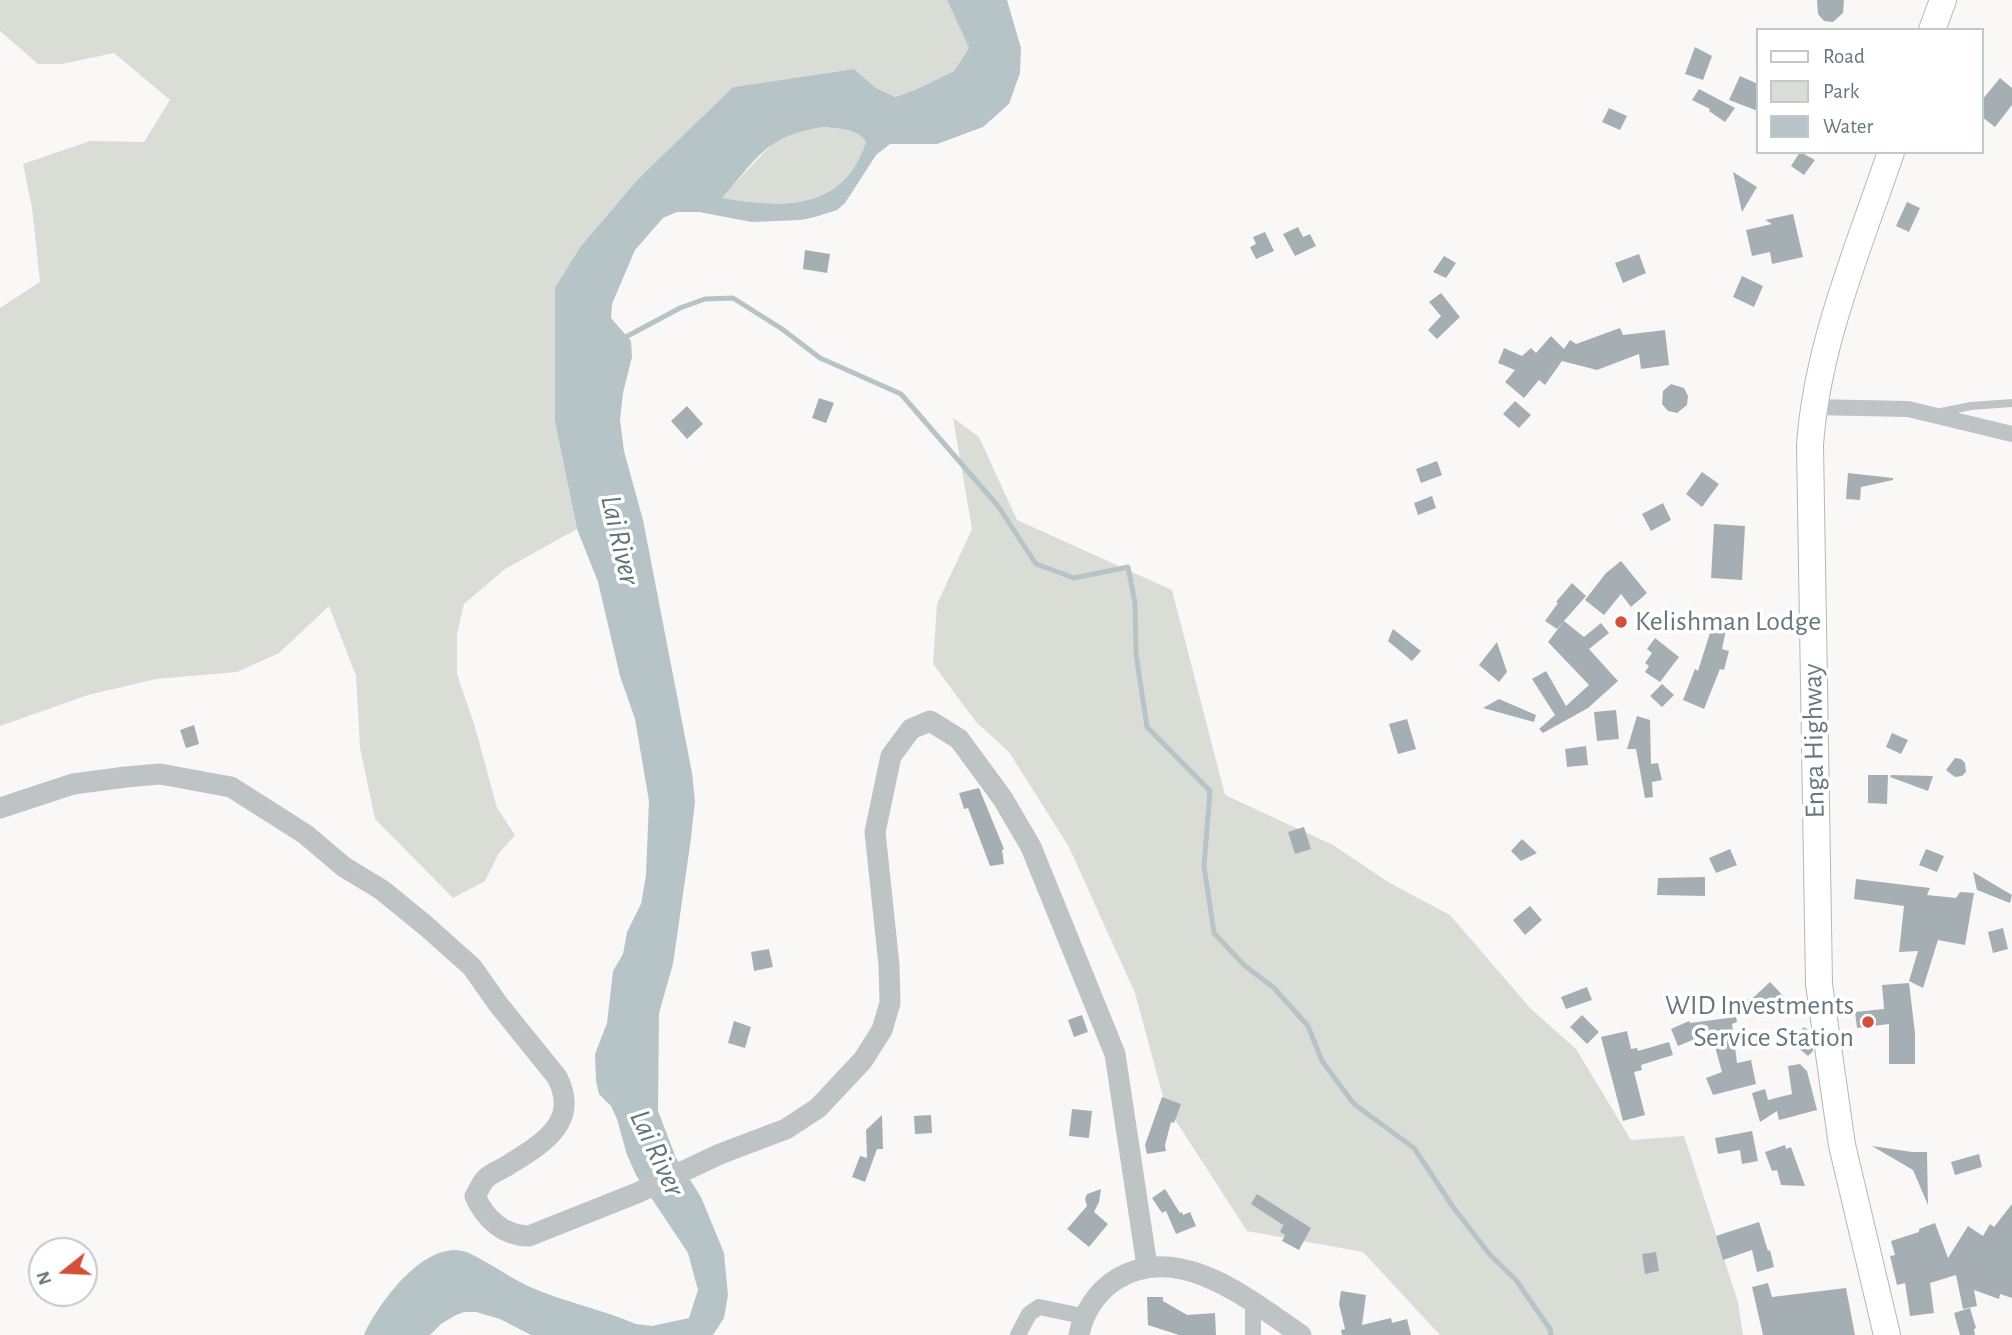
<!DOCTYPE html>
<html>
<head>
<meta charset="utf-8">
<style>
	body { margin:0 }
	#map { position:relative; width:2012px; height:1335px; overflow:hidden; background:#f9f8f7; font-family:"Alegreya Sans",sans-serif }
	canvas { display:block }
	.legend { position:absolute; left:1756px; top:28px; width:228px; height:126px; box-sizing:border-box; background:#fff; border:2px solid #c2c9cc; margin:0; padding:9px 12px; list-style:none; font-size:21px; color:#66777f }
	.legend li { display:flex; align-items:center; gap:14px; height:35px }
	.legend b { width:35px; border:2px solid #c2c9cc }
	.north { position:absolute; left:28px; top:1237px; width:70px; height:70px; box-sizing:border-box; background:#fff; border:2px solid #c2c9cc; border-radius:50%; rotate:252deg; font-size:19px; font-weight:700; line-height:28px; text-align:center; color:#66777f }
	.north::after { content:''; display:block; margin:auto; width:24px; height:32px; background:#d54e3a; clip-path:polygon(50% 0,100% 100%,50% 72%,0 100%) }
</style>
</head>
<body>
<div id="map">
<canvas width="2012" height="1335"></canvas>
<ul class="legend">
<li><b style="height:9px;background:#fff"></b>Road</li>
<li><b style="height:19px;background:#d9ddd6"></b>Park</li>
<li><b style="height:19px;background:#b7c4c7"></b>Water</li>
</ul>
<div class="north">N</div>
</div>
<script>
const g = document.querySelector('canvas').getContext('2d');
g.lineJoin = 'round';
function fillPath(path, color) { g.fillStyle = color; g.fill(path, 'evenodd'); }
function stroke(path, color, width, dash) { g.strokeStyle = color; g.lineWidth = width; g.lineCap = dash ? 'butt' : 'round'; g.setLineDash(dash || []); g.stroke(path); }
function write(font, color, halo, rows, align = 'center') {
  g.font = font + ' "Alegreya Sans",sans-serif'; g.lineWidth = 7; g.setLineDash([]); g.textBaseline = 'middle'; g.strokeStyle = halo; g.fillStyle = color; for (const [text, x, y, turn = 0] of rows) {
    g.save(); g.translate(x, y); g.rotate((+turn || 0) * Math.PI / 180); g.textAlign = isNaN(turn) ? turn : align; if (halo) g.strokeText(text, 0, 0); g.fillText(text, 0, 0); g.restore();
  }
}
const green = new Path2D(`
	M0,0H947L969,48L954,71L915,90L894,97L876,88L854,69L733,87L638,179L581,246L555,422L577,529L505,569L464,604L457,634V674L475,727L497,808L515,835L499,853L485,881L453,898L375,819L360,748L356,676L329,606L279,653L237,672L156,679L88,695L0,726V308L40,282L32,208L23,164L90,141L144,142L170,100L114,53L62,64H38L0,31Z
	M824,127C840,129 857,128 866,142C843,212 781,208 721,198L775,141L798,131Z
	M953,418L979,437L1017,520L1172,590L1225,795L1333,845L1388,882L1450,915L1531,1009L1576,1049L1631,1140L1684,1136L1738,1302L1743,1335H1440L1363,1252L1247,1231L1165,1104L1135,993L1069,847L1009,752L976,722L933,664L937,604L972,529Z`);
const water = new Path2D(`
	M947,0H1007L1021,48L1020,73L1009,104L983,127L937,144H890L876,155L845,203L837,210L815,217L801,220L752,222L699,212H677L663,218L635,250L612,304L611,318L631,341L632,357L623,393L620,420L624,451L643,520L692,773L695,801L691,838L673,964L659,1013L658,1111L676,1158L701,1197L724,1253L728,1295L724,1318L713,1335H531L500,1319L476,1312H464L456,1315L441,1324L430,1335H364C378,1303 428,1235 469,1253C490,1263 509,1277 530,1287C564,1302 601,1309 636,1324L652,1326L689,1318L698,1290L688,1253L636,1175L627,1155L617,1119L611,1106L599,1094L596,1081L595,1054L607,1023L613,971L623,954L627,932L641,904L646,875L649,801L635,719L620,676L598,582L577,529L555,422V288L581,246L638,179L733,87L854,69L876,88L895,97L915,90L954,71L969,48ZM824,127C840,129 857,128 866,142C843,212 782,208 722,198C758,158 766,135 824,127Z`);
const stream = new Path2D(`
	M622,339L680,308L705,299L733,298L782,329L820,358L901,394L998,506L1036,564L1074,578L1128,567L1135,603L1136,654L1147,727L1210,791L1204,866L1214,933L1244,965L1274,988L1308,1026L1322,1061L1354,1104L1414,1148L1453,1207L1491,1256L1516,1280L1550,1329L1551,1335`);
const building = new Path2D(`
	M1817,0H1844L1843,13L1833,22L1824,21L1818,14Z
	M1695,47L1712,56L1703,80L1685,74Z
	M1740,76L1758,84V111L1729,100Z
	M2000,78L2012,88V105L1995,127L1982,117V100Z
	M1699,89L1735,108L1725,122L1709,111L1710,109L1692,100Z
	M1609,108L1627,116L1620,130L1602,122Z
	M1800,152L1815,160L1804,175L1791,166Z
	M1733,172L1757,187L1742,212Z
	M1907,202L1920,208L1909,232L1896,226Z
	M1793,214L1803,257L1772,264L1770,252L1752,256L1746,230L1772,224L1765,220Z
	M1298,227L1303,237L1310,234L1316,246L1295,256L1283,234Z
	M1265,232L1274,251L1256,259L1250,247L1256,244L1253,237Z
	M805,250L830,254L827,273L803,269Z
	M1639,254L1646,273L1623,283L1615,263Z
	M1444,256L1456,263L1446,278L1433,272Z
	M1742,276L1763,286L1754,307L1733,297Z
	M1441,293L1460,317L1437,339L1428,330L1441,316L1429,302Z
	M1620,328L1623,335L1665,330L1669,365L1641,369L1639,354L1597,370L1562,361L1545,385L1539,380L1524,398L1505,382L1515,370L1498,363L1504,348L1522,356L1531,348L1536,353L1551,336L1564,349L1570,340L1576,344Z
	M1671,384L1684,388L1688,396L1687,405L1677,413L1668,411L1662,404L1663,391Z
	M819,398L834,403L826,423L812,418Z
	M1515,401L1531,415L1519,428L1503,414Z
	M687,406L703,424L687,439L671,421Z
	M1437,461L1442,475L1421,483L1416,469Z
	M1702,472L1719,484L1702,507L1686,494Z
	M1848,473L1893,478V480L1861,487L1860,500L1846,499Z
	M1432,496L1436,508L1418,515L1414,503Z
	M1663,503L1671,520L1651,531L1642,514Z
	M1714,524L1745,526L1742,580L1711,578Z
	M1621,561L1647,593L1631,607L1621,594L1604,615L1585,600L1606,573Z
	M1572,583L1586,596L1557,629L1545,621L1558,603L1556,602Z
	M1715,617L1728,620L1722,649L1729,651L1724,670L1720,669L1704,709L1683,700L1695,669L1698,671Z
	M1564,621L1584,637L1601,623L1609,633L1589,649L1618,681L1588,708L1543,733L1539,729L1555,715L1532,679L1546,671L1566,706L1589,685L1548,642Z
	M1393,629L1421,651L1412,661L1388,641Z
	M1655,638L1679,657L1660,682L1645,672L1649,666L1645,663L1652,653L1647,649Z
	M1497,642L1507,672L1499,682L1479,665Z
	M1662,684L1674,695L1662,707L1650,696Z
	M1499,699L1536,715L1534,722L1483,708Z
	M1616,710L1619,739L1597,741L1594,712Z
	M1637,716L1650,720L1651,764L1658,763L1662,780L1652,782L1653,797L1645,798L1636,749H1627Z
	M1407,719L1416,749L1398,754L1389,724Z
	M194,725L199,744L186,748L180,730Z
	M1892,733L1908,740L1901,754L1886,747Z
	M1586,746L1588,765L1567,767L1565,749Z
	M1955,758L1961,759L1965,763L1966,772L1962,776L1955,777L1946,770Z
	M1868,775H1888L1887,804L1868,803Z
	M1891,775L1933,776L1928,791L1890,777Z
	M979,788L1004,849L1002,850L1004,864L990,866L968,808L964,809L959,793Z
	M1304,827L1311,849L1295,854L1288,832Z
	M1522,839L1537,853L1521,861L1511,851Z
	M1730,849L1737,865L1716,873L1709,858Z
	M1926,849L1944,856L1937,872L1919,865Z
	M1973,872L2012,895L2010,903L1977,890Z
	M1705,877V896L1657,895L1658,878Z
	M1856,879L1930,888L1927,895L1956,898L1960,892L1974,893L1965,945L1938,940L1923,988L1909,981L1918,951L1899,952L1904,906L1854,899Z
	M1530,906L1542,920L1525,935L1513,920Z
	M2003,928L2008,949L1993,953L1988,932Z
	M769,949L773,967L754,971L751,952Z
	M1770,982L1791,1004L1781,1014L1772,1004L1739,1015L1735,1003L1754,997Z
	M1909,983L1915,1033V1064H1889V1024L1857,1028L1855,1012L1884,1009L1882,985Z
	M1587,987L1592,1000L1566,1009L1561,997Z
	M1082,1015L1088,1032L1074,1037L1068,1020Z
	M1582,1015L1599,1032L1587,1044L1570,1027Z
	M1736,1017L1737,1022L1732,1024L1737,1063L1751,1060L1756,1084L1713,1095L1706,1078L1722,1072L1714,1043L1704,1044L1702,1036L1678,1046L1671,1029L1689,1021L1690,1023Z
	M734,1021L751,1027L745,1048L728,1043Z
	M1804,1027L1810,1032L1813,1051L1808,1056L1791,1042Z
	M1627,1031L1631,1049L1637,1048L1638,1051L1669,1042L1673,1055L1641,1065L1642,1070L1634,1072L1645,1115L1623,1121L1601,1037Z
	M1800,1064L1807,1071L1817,1110L1779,1120L1777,1111L1760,1122L1752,1093L1765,1089L1768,1100L1792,1094L1788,1066Z
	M1162,1097L1181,1104L1174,1123L1171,1122L1165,1145L1166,1151L1147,1154L1145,1145Z
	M1072,1109L1092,1111L1089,1138L1069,1136Z
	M882,1115L883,1149H877L865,1182L852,1177L860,1156L867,1158L866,1130Z
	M931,1115L932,1133L915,1134L914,1116Z
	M1752,1131L1758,1161L1742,1164L1740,1150L1718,1154L1715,1138Z
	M1785,1145L1786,1149L1791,1147L1805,1186L1781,1185L1777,1170L1772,1171L1765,1152Z
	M1872,1146L1912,1152H1927L1928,1205L1913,1170Z
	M1979,1154L1982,1167L1955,1175L1951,1162Z
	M1101,1189L1099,1202L1094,1212L1108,1224L1089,1247L1067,1229L1087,1206L1085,1199L1087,1194Z
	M1165,1189L1180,1213L1182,1212L1183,1215L1190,1212L1196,1226L1176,1234L1166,1211L1162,1213L1152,1198Z
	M1257,1194L1311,1228L1299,1250L1282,1241L1285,1235L1280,1232L1287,1218L1283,1225L1251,1204Z
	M2012,1204V1298L2000,1294L1999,1299L1974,1290L1977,1306L1963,1309L1956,1275L1930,1283L1934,1313L1910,1316L1905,1283L1897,1285L1890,1256L1895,1255L1891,1241L1919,1232V1229L1935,1223L1948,1258L1968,1226L1983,1236L1990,1224L1994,1227Z
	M1759,1222L1768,1251L1770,1250L1774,1267L1757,1272L1752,1250L1723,1260L1716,1236Z
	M1656,1252L1659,1271L1645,1274L1642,1254Z
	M1768,1283L1772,1297L1846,1288L1855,1335H1763L1752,1287Z
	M1341,1291L1366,1295L1362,1325L1391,1318L1392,1323L1407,1319L1411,1335H1342L1341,1330L1345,1329L1339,1304Z
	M1147,1297H1163V1301L1187,1315L1215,1313L1216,1335H1179L1148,1325Z
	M1970,1308L1976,1328L1974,1329L1975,1335H1960L1954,1313Z`);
const service = new Path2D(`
	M1941,412L1971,406L2012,403`);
const minor = new Path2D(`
	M1812,407L1908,409L2012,434
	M1253,1302V1335
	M1018,1335L1029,1314L1039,1307L1082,1316`);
const tertiary = new Path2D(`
	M0,808L73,784L126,777L160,774L231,787L305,834L344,867L382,890L426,926L472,967L498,1004L557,1077C581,1124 540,1145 505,1167C498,1171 487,1175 483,1182C480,1186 478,1192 475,1196C485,1219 504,1236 529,1236L637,1193L720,1154L786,1129L818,1108L863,1060L882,1030L890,1003L889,965L875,832L891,756L911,729L930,721L959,739L1003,799L1031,847L1115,1054L1147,1266
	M1079,1335C1083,1313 1097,1291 1117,1279C1179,1241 1250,1300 1301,1335`);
const primary = new Path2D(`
	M1932,30L1943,0
	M1887,1335L1842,1145L1819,984L1810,445C1817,344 1859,247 1891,152`);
const markers = [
	[1621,622,7,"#d54e3a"],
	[1868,1022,7,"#d54e3a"]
];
const poiNames = [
	["Kelishman Lodge",1635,622],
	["WID Investments",1854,1006,"right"],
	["Service Station",1854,1038,"right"]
];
const streetNames = [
	["Enga Highway",1814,741,-91]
];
const waterNames = [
	["Lai River",620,540,77],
	["Lai River",657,1153,65]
];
fillPath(green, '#d9ddd6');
fillPath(water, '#b7c4c7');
stroke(stream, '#b7c4c7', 5);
fillPath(building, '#a5afb3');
stroke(primary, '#b2b8bb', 28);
stroke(service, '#bec3c6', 8);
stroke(minor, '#bec3c6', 16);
stroke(tertiary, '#bec3c6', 21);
stroke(primary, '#fff', 26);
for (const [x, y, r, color] of markers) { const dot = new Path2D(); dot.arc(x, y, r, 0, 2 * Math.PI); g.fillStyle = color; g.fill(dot); stroke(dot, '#fff', 2.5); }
write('28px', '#66777f', '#fff', poiNames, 'left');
write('28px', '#66777f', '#fff', streetNames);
write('italic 30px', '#607579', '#fff', waterNames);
</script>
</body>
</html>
